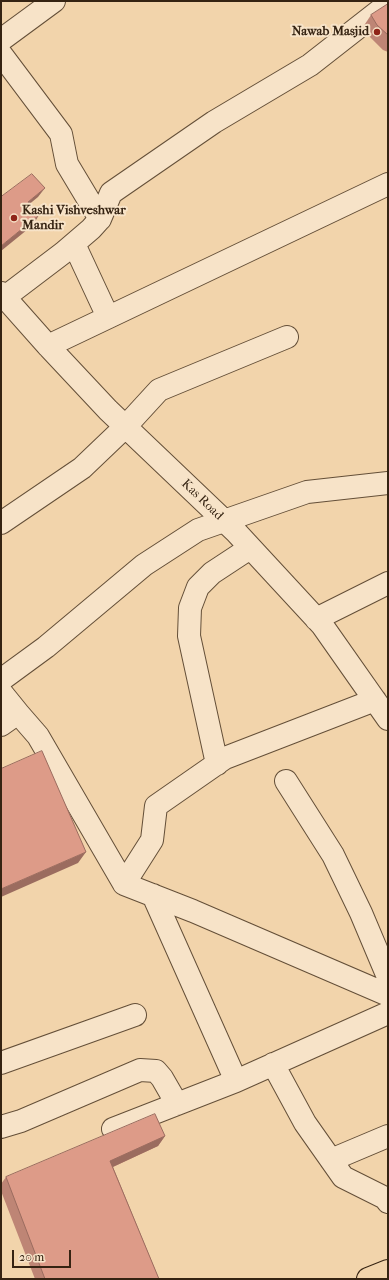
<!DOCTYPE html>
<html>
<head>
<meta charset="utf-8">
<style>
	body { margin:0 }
	#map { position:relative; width:389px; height:1280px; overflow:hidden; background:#f2d4ab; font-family:"IM FELL French Canon",serif }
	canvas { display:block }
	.frame { position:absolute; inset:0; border:2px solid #352312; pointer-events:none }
	.scale { position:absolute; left:12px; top:1250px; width:59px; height:18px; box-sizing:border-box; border:2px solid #352312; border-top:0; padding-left:5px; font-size:12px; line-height:14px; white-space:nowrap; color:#352312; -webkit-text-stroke:3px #f7e3c8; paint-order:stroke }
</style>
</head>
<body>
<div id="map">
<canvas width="389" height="1280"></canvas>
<div class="frame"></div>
<div class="scale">20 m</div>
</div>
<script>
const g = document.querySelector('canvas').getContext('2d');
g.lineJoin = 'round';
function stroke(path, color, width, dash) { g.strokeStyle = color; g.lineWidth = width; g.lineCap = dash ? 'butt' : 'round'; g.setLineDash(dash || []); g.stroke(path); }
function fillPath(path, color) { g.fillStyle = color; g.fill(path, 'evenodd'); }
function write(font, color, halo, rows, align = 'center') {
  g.font = font + ' "IM FELL French Canon",serif'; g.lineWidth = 4; g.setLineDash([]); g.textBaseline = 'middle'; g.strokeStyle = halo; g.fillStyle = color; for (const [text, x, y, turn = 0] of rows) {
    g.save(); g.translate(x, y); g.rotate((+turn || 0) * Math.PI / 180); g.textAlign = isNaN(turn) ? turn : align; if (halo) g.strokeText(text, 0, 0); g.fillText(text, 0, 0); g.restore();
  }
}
const minor = new Path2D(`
	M1,40L54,1
	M1,54L61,134L67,164L100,219
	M74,244L108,317
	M1,293L48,346L108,410L236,532L322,625L388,719
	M5,297L63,253L91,229L100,219L111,193L214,122L310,65L388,4
	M48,346L388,184
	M1,523L82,468L126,426L159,390L287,337
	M316,619L388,583
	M1,680L46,647L144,565L198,530L307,492L388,483
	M1,692L18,713
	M1,725L18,713L38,736L124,884L193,911L388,995
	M217,764L189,636L190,608L198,587L212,573L250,548
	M286,781L333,855L361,913L388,977
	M124,884L152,840L156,806L225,758L375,700
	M153,895L236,1081
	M1,1063L135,1015
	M273,1064L305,1123L343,1177L385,1198L388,1202
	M1,1127L21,1121L140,1070L156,1071L162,1078L177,1104
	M113,1129L236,1081L388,1013
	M331,1160L388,1136`);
const major = new Path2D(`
	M368,1279L388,1271`);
const wall = new Path2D(`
	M388,4V52L383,50L369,36L363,27L371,15Z
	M165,1136L158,1146L113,1167L159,1279H35L1,1191V1184L6,1177Z`);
const shadedWall = new Path2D(`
	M45,188L38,197L21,211L28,202Z
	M39,215L33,225L1,251V246Z
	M86,852L78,863L1,897V889Z
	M165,1136L158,1146L104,1171L110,1161Z`);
const building = new Path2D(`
	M388,4V35L377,25L371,15Z
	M32,174L45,188L28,202L39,215L1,246V197Z
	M42,751L86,852L1,889V769Z
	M155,1114L165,1136L110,1161L159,1279H45L6,1177Z`);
const markers = [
	[377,32,4,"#8f2418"],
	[14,218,4,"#8f2418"]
];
const poiNames = [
	["Nawab Masjid",369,32],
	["Kashi Vishveshwar",22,211,"left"],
	["Mandir",22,226,"left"]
];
const streetNames = [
	["Kas Road",202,500,44]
];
stroke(minor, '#644f38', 24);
stroke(major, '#352312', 24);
stroke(minor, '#f7e3c8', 22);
stroke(major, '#f2d4ab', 22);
fillPath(wall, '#be8575');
fillPath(shadedWall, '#9b6c5f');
fillPath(building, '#dd9b88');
stroke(building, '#9b6c5f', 1);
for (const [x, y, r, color] of markers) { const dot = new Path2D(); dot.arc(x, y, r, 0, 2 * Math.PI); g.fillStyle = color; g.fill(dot); stroke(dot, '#f7e3c8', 1.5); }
write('bold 13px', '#352312', '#f7e3c8', poiNames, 'right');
write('13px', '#352312', '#f7e3c8', streetNames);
</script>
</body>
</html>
